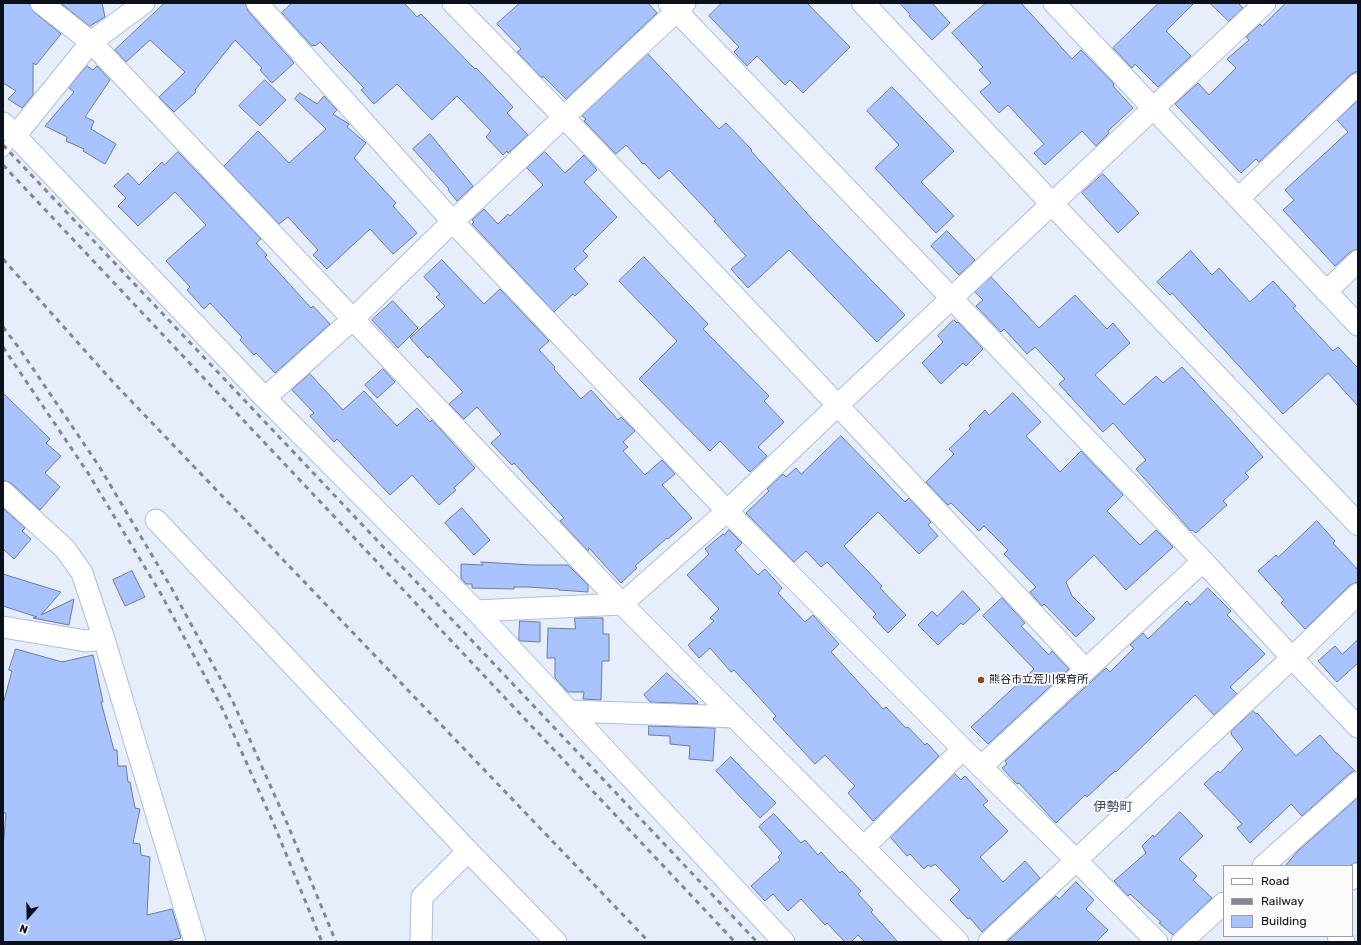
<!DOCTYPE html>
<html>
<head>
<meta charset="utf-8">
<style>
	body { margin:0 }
	#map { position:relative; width:1361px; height:945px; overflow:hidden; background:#e7eefb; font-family:Rubik,sans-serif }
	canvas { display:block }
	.frame { position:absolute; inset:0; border:4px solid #0b101b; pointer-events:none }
	.legend { position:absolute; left:1223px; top:865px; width:130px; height:72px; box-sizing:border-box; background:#fbfbfb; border:1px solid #9b9da1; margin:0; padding:5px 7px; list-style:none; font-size:12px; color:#0b101b }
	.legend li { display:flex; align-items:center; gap:8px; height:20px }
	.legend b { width:20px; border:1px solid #9b9da1 }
	.north { position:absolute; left:8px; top:897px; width:40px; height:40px; -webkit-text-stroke:3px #fbfbfb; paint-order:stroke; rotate:200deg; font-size:11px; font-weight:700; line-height:16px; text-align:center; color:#0b101b }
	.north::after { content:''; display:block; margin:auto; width:14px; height:18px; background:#0b101b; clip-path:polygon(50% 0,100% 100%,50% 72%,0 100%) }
</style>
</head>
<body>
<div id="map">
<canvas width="1361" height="945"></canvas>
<div class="frame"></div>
<ul class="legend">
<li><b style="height:5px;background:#fff"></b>Road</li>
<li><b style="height:5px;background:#818793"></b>Railway</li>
<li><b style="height:11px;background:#a9c3fe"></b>Building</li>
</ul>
<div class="north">N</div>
</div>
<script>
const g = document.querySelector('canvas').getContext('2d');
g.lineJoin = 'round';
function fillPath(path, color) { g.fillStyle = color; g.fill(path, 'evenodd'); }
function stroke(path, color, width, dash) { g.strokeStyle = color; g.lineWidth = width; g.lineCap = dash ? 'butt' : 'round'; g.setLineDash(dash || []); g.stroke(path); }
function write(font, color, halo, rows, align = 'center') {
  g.font = font + ' Rubik,"Noto Sans JP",sans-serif'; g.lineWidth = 3.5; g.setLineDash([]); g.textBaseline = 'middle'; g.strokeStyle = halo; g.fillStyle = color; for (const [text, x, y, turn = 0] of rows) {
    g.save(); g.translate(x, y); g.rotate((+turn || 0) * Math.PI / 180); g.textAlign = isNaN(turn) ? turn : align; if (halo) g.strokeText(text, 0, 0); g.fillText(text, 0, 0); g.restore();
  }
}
const building = new Path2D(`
	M3,3H27L30,5L34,12L61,34L36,65L33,63V95L22,108L8,99L16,91L3,83Z
	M61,3H102L105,17L90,26Z
	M165,3H245L248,11L294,63L272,83L260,70L262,68L235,40L195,90L196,92L174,112L159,97L185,72L150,40L126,62L115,50Z
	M292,3H404L417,17L421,14L475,69L476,68L500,93L513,107L507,113L528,135L508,153L507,151L503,155L486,137L491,131L457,96L432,120L397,84L374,104L361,90L364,88L320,42L315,46L314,45L312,46L282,13Z
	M520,3H648L657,13L566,99L543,76L542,78L517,52L521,49L497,24Z
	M722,3H807L850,47L803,93L790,80L785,85L757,56L747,66L734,52L739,47L709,16Z
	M900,3H932L950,23L932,40L909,16L910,15Z
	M986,3H1021L1072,59L1081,50L1114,84L1113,86L1133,108L1108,131L1109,133L1096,146L1082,131L1045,165L1034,153L1044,144L1008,105L999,113L980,92L991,83L979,70L983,67L952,33Z
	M1159,3H1194L1166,31L1191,56L1158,87L1135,64L1132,68L1113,48Z
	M1210,3H1238L1243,8L1229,21Z
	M1286,3H1358V72H1355L1350,75L1259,162L1256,159L1241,173L1175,104L1198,83L1209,95L1236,68L1227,59L1249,40L1246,37L1260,24L1262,26Z
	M648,54L719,129L726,123L752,150L751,151L814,221L905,315L877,342L789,250L748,288L731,269L746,256L714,221L716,220L669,170L659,179L644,163L643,164L626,145L616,154L584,121L586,119L582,116Z
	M87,66L93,70L97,66L110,80L85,117L94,121L91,129L116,144L105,164L83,151L84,149L66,141L67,137L45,126L74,92L69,88Z
	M265,80L286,100L260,126L239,106Z
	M892,87L954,151L921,182L954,216L936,233L875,168L899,145L867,111Z
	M300,93L317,104L324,96L337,110L333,114L349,124L347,127L366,143L354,158L396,203L393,206L417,233L393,254L370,229L327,269L313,255L318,250L288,217L279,224L224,166L258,131L289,163L326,129L295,99Z
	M1358,101V249L1355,250L1350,252L1335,266L1283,210L1294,200L1285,190L1348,132L1337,120Z
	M430,134L473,186L457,201L448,190L449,189L413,149Z
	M178,152L261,239L256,243L267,255L265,257L311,308L313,306L330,324L275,373L256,353L254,355L240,340L242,337L210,303L204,309L187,290L190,287L166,261L206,225L175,192L138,226L118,206L126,198L114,186L128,173L139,185L162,162L164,165Z
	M545,152L565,173L584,155L597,170L584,182L617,217L583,251L588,256L574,269L588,284L575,296L573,294L554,312L472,224L474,222L472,220L484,209L498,224L508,214L510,216L543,185L527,168Z
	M1103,174L1139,213L1118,233L1082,193Z
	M947,231L975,260L959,275L931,246Z
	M1191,251L1212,275L1219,268L1250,302L1273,281L1296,306L1293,308L1333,351L1338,347L1358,368V406L1328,373L1283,414L1172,293L1170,295L1157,282Z
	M644,257L708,324L703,329L769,396L764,401L784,422L758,447L767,456L750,472L720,441L710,451L639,379L677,341L619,281Z
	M442,260L484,304L500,289L549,341L539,350L555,367L554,369L581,399L591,390L618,420L621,417L635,431L623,442L628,447L623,451L645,475L662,460L675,474L662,485L692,518L668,539L667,538L635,566L637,568L621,583L589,548L588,551L560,521L564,518L514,463L512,465L491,443L501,434L477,407L464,419L449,404L463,392L429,356L428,358L410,338L445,306L436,297L440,294L424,277Z
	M991,277L1039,328L1075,295L1107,329L1113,323L1130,343L1095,375L1124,405L1156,376L1163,383L1182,367L1246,437L1263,457L1245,473L1249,477L1223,501L1227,505L1196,533L1192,530L1191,531L1136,469L1146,460L1113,423L1103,432L1059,384L1065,379L1035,347L1027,354L1004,329L1001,332L976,306L983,300L975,292Z
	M393,301L418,328L398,348L372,320Z
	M954,320L957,323L958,322L983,349L966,366L963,363L941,384L922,363L943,342L938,336Z
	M383,369L395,382L377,398L365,385Z
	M310,374L343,410L364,391L397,426L417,408L430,422L432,420L475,468L454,488L456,490L439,505L412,475L390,495L337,439L334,442L310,416L314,413L292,390Z
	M3,393L50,439L46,443L61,456L45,473L60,487L40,510L11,483L3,480Z
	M1013,393L1041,422L1026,436L1060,472L1081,451L1123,495L1107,511L1140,545L1156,530L1173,547L1126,590L1094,555L1066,582L1072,596L1095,619L1076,637L1044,604L1042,606L1030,592L1036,587L1004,554L1008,550L984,526L979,531L951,503L948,505L926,482L954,454L949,449L971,428L969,426L985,410L989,415Z
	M841,436L905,502L909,498L931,522L928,525L938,536L919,554L878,512L844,546L882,586L880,588L906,615L888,633L873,617L876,614L827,562L821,567L806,551L794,562L746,513L769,491L767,489L783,474L786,477L796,468L801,474Z
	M3,508L25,528L22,531L31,539L14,559L3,549Z
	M462,508L490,540L474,555L445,523Z
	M1317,521L1335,541L1333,543L1358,570V582L1355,583L1350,585L1305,629L1281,603L1284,600L1258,571L1276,555L1278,557Z
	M729,530L742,543L735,550L758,575L765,569L782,588L778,593L805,622L813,615L839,644L831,652L883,709L886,707L906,728L908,727L925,745L927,743L939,756L873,821L848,793L855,786L825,755L815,764L773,719L776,716L734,670L731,672L710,648L699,658L688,645L714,621L710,618L719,609L687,575L709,554L705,549L723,534L724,535Z
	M481,562L532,565H568L588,585V592L559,590V589L527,587H514V589L472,588V584H466L461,578V564L483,565Z
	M132,571L145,597L125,606L113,580Z
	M3,574L61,592L41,615L74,599L69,625L33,618L37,617L3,606Z
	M1208,588L1231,611L1227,615L1265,654L1230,687L1237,694L1214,715L1195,695L1116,772L1115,771L1087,797L1085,795L1056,823L1019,783L1017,784L1002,768L1007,764L1005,761L1106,668L1110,672L1134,648L1130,645L1143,633L1148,639L1187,601L1190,605Z
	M963,591L980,609L963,625L961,623L938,645L918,625L932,611L937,616Z
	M1002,598L1025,623L1021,626L1049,655L1052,651L1069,669L988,744L971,727L1034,669L983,616Z
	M575,618H603V634H609V661H602L601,700L583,699L584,692H568L555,678V658H547L548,628L575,629Z
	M520,621L540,622V642L521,641L519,640Z
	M1358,640V663L1337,682L1318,661L1335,646L1342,654Z
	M16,649L62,662L93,655L103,702H101L114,750H117L118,766H126L128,782H130L135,808L140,809L133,843L140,844L141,855L150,857L147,915L172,909L181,938L165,942H3V848L6,813H3V704L12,671L9,670Z
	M667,673L698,702L697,704L650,702L644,695Z
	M1253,711L1256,714L1257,713L1296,756L1320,735L1336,753H1337L1355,771L1350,773L1302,816L1291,804L1250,843L1237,828L1242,824L1204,784L1218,771L1220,773L1243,749L1231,734L1232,733L1231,732Z
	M649,726L715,728L713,761L689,759L690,746L670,744V736L649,735Z
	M731,757L776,803L760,818L716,771Z
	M955,774L961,780L965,776L988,801L983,805L1008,831L980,857L1003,882L1025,861L1040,878L982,932L970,918L968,919L950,900L960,890L935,864L931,867L928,865L924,869L910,854L907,856L891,838Z
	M1358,798V862L1349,866H1285L1298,851Z
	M1180,812L1203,836L1179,859L1197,876L1193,880L1212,898L1173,935L1159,923L1161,922L1130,894L1128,896L1114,881L1146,853L1142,846L1153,835L1154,837Z
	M774,814L801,843L805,840L818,855L821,852L840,873L842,871L861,891L858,894L873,910L871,912L898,942H865L858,935L851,942H845L827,923L825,925L801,899L788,911L773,894L765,901L751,886L780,860L778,857L782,853L759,827Z
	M1076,882L1094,900L1086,909L1108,930L1096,942H1007L1056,896L1059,899Z`);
const service = new Path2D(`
	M3,152L15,136`);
const minor = new Path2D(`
	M41,3L91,42L622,604L958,942
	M257,3L453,222L727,511L963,749L1076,860L1157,942
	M453,3C667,222 876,446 1086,670
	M669,3L1203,561L1292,658L1358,727
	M1054,3L1358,325
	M3,123L265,398L476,611L784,942
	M15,136L91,42L144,3
	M1239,198L1358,84
	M1326,292L1358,261
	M265,398L353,319L447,227L685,3
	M3,492L65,549L82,573L104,639L195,942
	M156,520L468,851L556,942
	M476,611L622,604L727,511L838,405L1040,215L1265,3
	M3,627L86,641L104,639
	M570,711L735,717
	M981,767L1203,561
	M864,847L963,749
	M1263,866L1358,782
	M1352,879L1358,874
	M1338,936L1344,942
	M421,942L422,897L468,851
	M989,942L1292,658L1358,594
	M1182,942L1224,903`);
const tertiary = new Path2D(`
	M863,3L1052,204L1358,524`);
const rail = new Path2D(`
	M3,145L757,942
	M3,165L735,942
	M3,259L113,382L649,942
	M3,327L19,348L99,466L172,589L233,702L287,823L336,942
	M3,347L88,473L161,594L223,710L275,827L322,942`);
const markers = [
	[981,680,4,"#8a4a13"]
];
const poiNames = [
	["熊谷市立荒川保育所",989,680]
];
const quarterNames = [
	["伊勢町",1113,807]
];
fillPath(building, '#a9c3fe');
stroke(building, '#6d7b99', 1);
stroke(service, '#aebdde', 12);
stroke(minor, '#aebdde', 23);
stroke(tertiary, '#aebdde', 24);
stroke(service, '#fff', 10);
stroke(minor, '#fff', 21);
stroke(tertiary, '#fff', 22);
stroke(rail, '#818793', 3, [5, 5]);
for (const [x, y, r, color] of markers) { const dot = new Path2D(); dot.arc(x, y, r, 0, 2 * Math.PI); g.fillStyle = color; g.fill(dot); stroke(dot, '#fbfbfb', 1.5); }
write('11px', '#0b101b', '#fbfbfb', poiNames, 'left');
write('13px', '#3a4762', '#fbfbfb', quarterNames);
</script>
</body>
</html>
